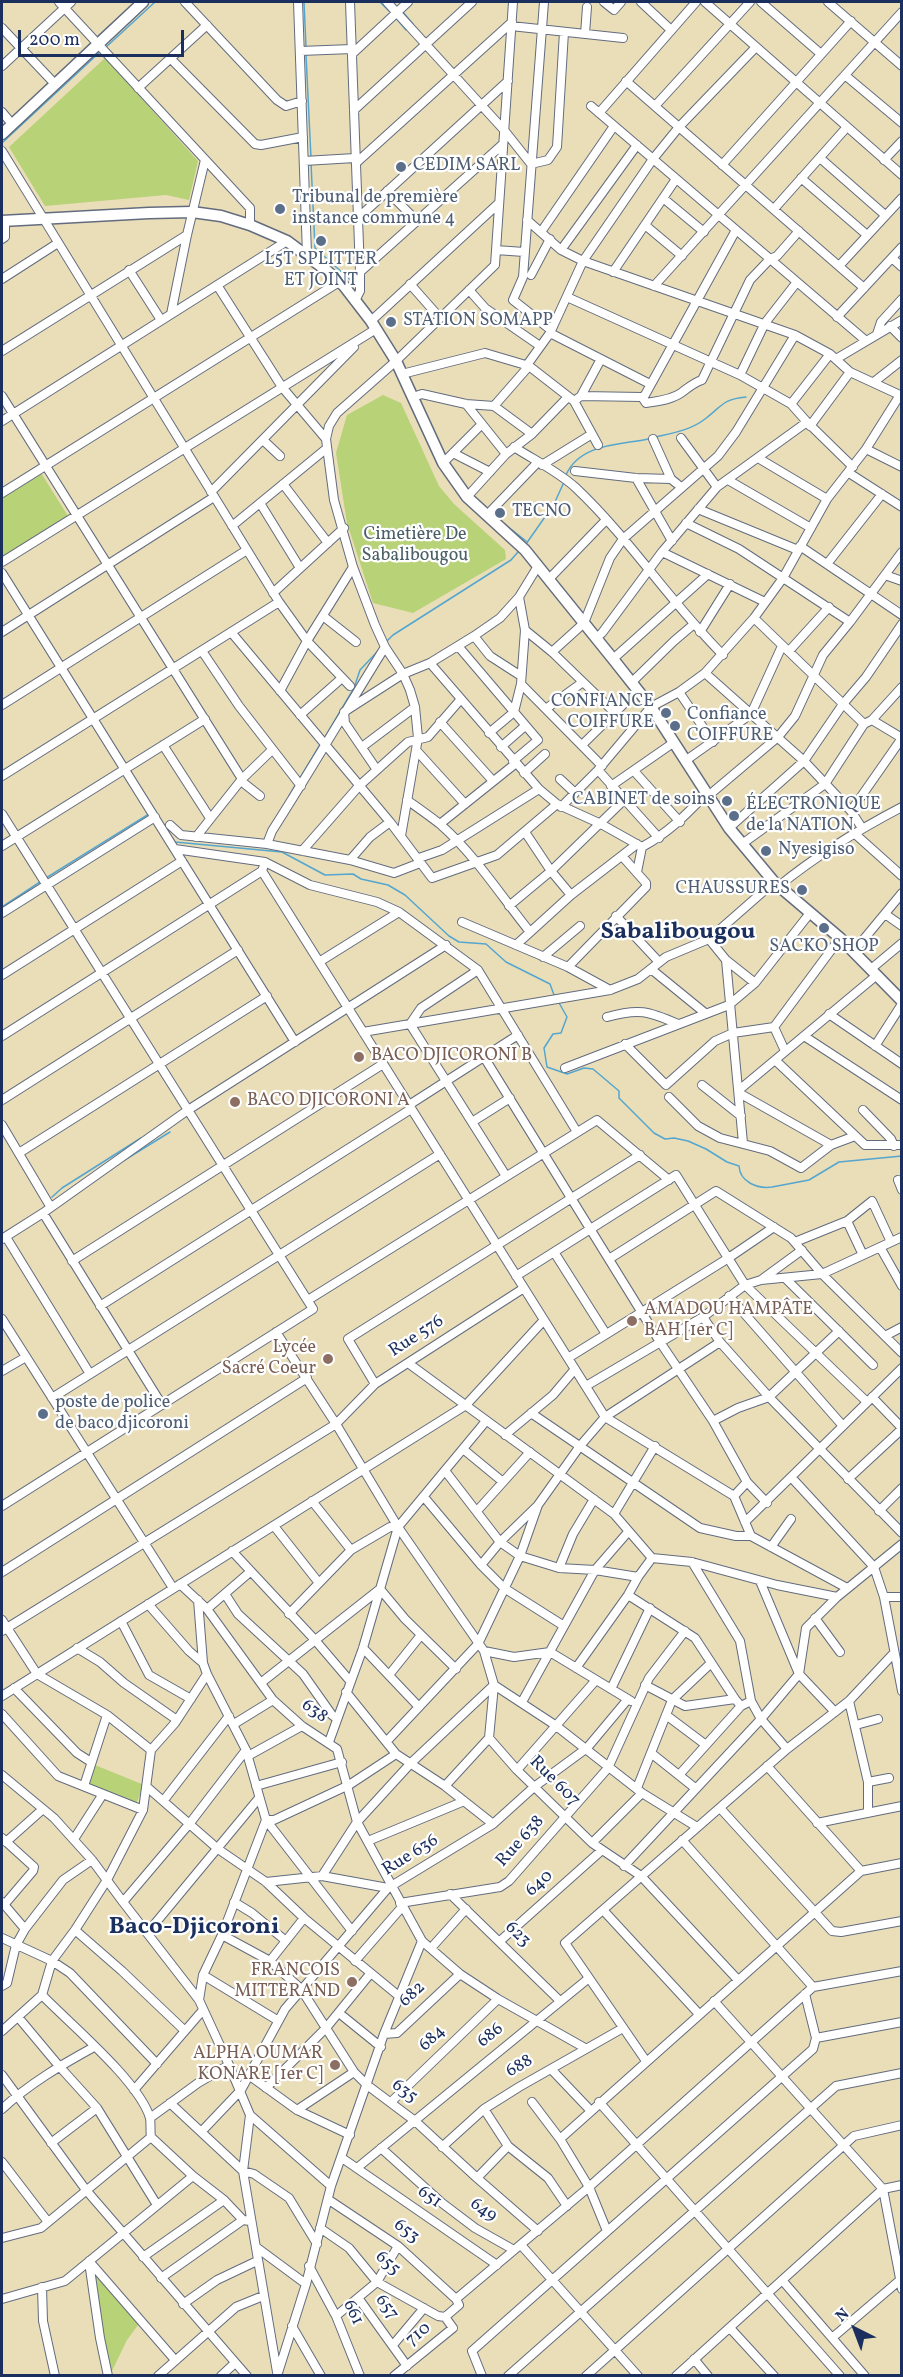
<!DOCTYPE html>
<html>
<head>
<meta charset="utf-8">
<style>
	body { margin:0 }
	#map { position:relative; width:903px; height:2377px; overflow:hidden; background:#eadeb9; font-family:Vollkorn,serif }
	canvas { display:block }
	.frame { position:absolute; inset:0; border:3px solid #1b2f5e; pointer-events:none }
	.north { position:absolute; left:825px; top:2299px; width:60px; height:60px; -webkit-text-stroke:4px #fff; paint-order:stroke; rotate:318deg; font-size:16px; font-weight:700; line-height:24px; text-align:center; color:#1b2f5e }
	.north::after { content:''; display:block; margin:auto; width:21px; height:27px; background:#1b2f5e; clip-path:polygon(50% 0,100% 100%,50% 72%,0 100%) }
	.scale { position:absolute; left:18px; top:30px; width:166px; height:27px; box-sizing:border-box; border:3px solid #1b2f5e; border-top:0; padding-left:8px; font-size:18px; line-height:21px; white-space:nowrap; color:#1b2f5e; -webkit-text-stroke:4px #fff; paint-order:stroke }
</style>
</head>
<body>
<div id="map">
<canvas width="903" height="2377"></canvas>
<div class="frame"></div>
<div class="north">N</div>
<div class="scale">200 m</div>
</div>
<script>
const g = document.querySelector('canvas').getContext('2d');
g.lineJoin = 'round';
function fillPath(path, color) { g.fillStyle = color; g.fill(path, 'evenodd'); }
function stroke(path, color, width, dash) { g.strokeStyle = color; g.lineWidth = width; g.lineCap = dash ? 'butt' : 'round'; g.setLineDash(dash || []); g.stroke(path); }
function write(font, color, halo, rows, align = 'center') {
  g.font = font + ' Vollkorn,serif'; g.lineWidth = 4.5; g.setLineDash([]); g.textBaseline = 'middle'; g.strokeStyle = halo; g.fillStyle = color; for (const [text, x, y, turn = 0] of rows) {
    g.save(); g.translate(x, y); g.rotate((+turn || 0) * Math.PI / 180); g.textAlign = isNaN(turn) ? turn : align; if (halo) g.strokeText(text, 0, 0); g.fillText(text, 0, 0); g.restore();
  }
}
const green = new Path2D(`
	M105,58L198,161L189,200L166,195L45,206L9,147Z
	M383,395L401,403L439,486L454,504L505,550L506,559L413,613L373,603L347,523L336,453L347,415Z
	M41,473L68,516L2,557V497Z
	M95,1765L144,1785L136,1804L87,1783Z
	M89,2261L141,2321L127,2340L110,2375Z`);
const stream = new Path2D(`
	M304,2L306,47
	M380,2L392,14
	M392,2L398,8
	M402,11L413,24
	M395,17L406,30
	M96,38L136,2
	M105,48L155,2
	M306,55L311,158
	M70,63L92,42
	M11,119L45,87
	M2,143L101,51
	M311,163L315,248L356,285
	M656,437C673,433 691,430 705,419C722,406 723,399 746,397
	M566,475C580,443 621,445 648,439
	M502,522L526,541
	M526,544L554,504L564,482
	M386,642L393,635L511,560L518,552
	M325,737L354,688L360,670L377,652
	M300,778L321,743
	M289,796L296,784
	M172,838L175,842L282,852L325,875L353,874L361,879L388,885L405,895L449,936L459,942L486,944L506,962L550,984L554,995
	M46,878L149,814
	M2,907L40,882
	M558,1001L567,1017L561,1033L553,1034L544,1048L547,1067L567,1074L584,1068L593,1069L619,1091V1098L654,1133L665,1139L674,1138L688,1141L706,1149L727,1162L739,1166C740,1182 757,1189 772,1187L809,1180L839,1162L902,1156
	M123,1161L170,1132
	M52,1197L62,1188L141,1138`);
const minor = new Path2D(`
	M59,2L250,208V225
	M185,2L277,100L286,106L302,101
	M298,2L307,254
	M350,2L360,272V291L355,301
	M387,2L504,130L531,164L548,160L557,147L564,32
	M544,2L523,277L513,300L551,330
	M604,2L614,10L621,2
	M641,2L671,30
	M705,2L902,175
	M761,2L821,54
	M828,2L902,66
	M511,26L623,38
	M2,28L55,84
	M585,34L587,7
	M300,51L352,49
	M352,54L408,2
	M171,59L255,144L261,145L303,137
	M2,66L71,2
	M846,76L902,123
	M626,81L864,288
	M138,88L207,25
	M591,106L865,340
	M655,106L750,2
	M354,110L472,2
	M2,112L12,124
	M599,113L696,2
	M2,151L279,602L307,641L350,686
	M820,158L885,215
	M884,160L902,141
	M304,161L355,158
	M356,163L512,22
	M722,165L851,21
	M801,178L867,235
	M387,191L417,221
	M663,198L704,232
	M774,209L847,127
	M358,218L508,81
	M527,220L561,250L583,261L795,335L830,354L850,372L902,396
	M645,225L682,256
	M541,232L614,126
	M2,239L5,237V221
	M496,250L524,252
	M561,250L637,145
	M892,258L902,267
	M839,266L902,198
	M129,270L161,320
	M360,272L503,144
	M613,272L676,179
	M531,275L550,239
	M2,279L58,243
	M410,284L440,318
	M217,285L282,387L326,439L334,500L353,567L375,625L385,647L403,674L410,690L415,707L418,738L401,836
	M654,286L902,12
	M469,290L485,308L540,346
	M567,297L740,375L791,404L807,422L853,467
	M171,314L187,235L205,160
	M837,317L902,247
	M371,321L499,203
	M890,326L902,338
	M550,333L650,384
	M877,334L881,322L902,299
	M2,351L187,235
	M836,359L902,320
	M527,365L550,333L583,261L653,159L679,127L756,47
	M402,374L485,353L529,366L574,401L581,396L642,397L645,395L736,230
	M740,375L765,323L797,282
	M874,382L902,360
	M2,396L242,779
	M581,396L601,359
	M413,397L422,394L466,404L494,406L532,434
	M642,397L646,403C657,401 671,400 681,393C688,388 693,383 702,380L750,280L770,259L777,256L799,231
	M574,401L598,445
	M466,404L506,454
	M791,404L830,354
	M494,406L529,366
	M2,421L287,241
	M810,426L850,372
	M681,438L717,487
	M326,439L329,426L337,413L396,361L495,265L513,2
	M653,439L671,479L681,487
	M263,440L280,456
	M514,447C534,460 559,472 576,488C630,539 670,602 723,655
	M866,449L902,467
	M453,453L490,472
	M758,458L827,499
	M443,463L482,424
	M542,465L592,434
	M575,471L636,478L671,479
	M849,473L902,507
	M636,478L672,541
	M728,480L811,528
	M283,484L328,543
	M211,492L354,347
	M2,493L339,282
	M467,497L506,454L532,434L568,397
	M260,503L300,568
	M698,509L798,550
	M487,515L538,462
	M686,523L739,549L850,622
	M232,526L327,448
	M800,546L902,615
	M662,552L765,602
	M2,562L376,329
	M827,564L882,494
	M2,573L295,1042
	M885,575L902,581
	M549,579L606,520
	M273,593L344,528
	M323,616L356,642
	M754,618L864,724
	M525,630L552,652L614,712
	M2,632L214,497
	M231,632L390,822L432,878L497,855L557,804
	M700,632L730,584
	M474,636L490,656L521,676
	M596,638L602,633L662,552L717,487L807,422
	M458,646L538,740L513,761
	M202,651L239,706L301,786
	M789,651L829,607
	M552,652L584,623L610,558L623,539L718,456L736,432L795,335
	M613,659L708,574
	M430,663L539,789L557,804L601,824L642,847
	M705,673L804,761L851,811L862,828
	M632,682L674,641L694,624
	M521,684L602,766
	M280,691L307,641L353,567
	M679,692L713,742
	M2,705L247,550
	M547,708L583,682
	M300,715L342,678
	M872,720L902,738
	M440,722L493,781
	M489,733L514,712L521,684L525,630L519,597L538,566
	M163,745L210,818
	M582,745L638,690
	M362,747L415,707
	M501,747L525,726
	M416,750L465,804
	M685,761L751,714L782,646
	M377,770L345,723L344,712L403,674L430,663L474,636L500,618L519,597
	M598,770L659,838
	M634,771L680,822
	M524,773L545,754
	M2,776L279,602
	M560,779L575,793
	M241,781L260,796
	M611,786L673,743
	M708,796L778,737L795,716L823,655L850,622L902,552
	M407,800C418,808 430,816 441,825C476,856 501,896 530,932
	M561,807L598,770L651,707L679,692L705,673L754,618L783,578L827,499L866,449L900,395
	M851,811L902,738
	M2,814L313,1309L2,1506
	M440,824L515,764
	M170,825L181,835L267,844L350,860L394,873L420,863
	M729,828L804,761L843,704L866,677L902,624
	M525,832L551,871L624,800
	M854,833L902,876
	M196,837L242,779L272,750
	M267,844L272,831C311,770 347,708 385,647
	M742,844L825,784L864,724L872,720L902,687
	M2,846L205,719
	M175,849L265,862L310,885L377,902L399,912L478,970L577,1132
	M302,851L359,786L408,742L428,737L461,699
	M419,858L442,850L539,789
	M350,860L370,837L390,822
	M262,871L605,1417L734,1496L751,1536L847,1588
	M637,872L642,847C668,833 686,815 706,794
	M779,886C817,855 858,830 902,807
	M509,906L551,871L571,895
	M2,913L155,817
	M885,914L902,926
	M616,916L659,962
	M462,922L568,967L646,887V883L622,856
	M709,939L726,960L743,1143
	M516,945L571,895L637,844
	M854,951L902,893
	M543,957L580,926
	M726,960L755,983
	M319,962L399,912
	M568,967L610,990
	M651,969L705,1013
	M871,969L902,943
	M478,970L421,1008L410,1024L506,1176
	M2,975L182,861
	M829,1014L902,1064
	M607,1017C639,1008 648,1011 678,1024
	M774,1027L785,1051
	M363,1032L610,990L638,979L666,957L709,939L774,882
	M2,1036L262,871L263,868
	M804,1036L902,1100
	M625,1044L666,1085L715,1041L733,1033L774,1027L840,938
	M875,1046L902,1004
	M484,1057L660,1342L713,1421L747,1482L767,1503
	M775,1060L865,1145H902
	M565,1068L729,1005L755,983L810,913
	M702,1085L741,1116
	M739,1090L877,975
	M739,1093L831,1145
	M669,1097L698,1126L720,1138L770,1151L801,1168L831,1145L855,1136
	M2,1100L238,950
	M409,1105L518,1035
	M863,1110L891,1139L894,1146
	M472,1122L510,1098
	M2,1125L50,1206
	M19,1153L267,996
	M898,1180L902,1190
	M43,1213L162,1405
	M847,1221L863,1255
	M6,1237L90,1374
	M2,1239L43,1213L188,1110L446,945
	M795,1242L847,1221L872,1201L891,1242
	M880,1247L902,1286
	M554,1252L606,1334
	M609,1259L716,1191L791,1238L822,1274L902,1353
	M72,1261L383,1064
	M516,1276L676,1175L745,1285L867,1402
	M785,1278L873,1365
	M761,1280L802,1250
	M729,1296L843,1426
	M308,1300L597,1120L669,1180
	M100,1306L411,1109
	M703,1317L720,1342L769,1397L902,1533
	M2,1319L173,1588
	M276,1332L336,1424L398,1527L484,1651L494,1685L489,1738L517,1770L592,1843L641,1876L738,1980
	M885,1336L902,1327
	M568,1358L727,1259L774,1227
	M408,1363L614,1514L652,1558L692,1562L777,1585L837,1597L902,1544
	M2,1371L26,1357
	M375,1384L348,1339L640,1155
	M586,1386L703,1317L745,1285L761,1280L822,1274L902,1237
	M872,1397L902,1428
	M52,1398L440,1154
	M531,1413L700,1528L736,1536H751
	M713,1421L738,1408L769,1397L839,1331
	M505,1435L553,1395L575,1369
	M463,1449L503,1482
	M446,1472L500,1542L520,1556L559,1568L595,1570L638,1577
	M791,1477L902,1368
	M848,1479L902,1429
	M734,1496L747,1482
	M424,1497L481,1565L504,1588L564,1626
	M312,1501L351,1550L390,1527H398
	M477,1511L530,1452
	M879,1511L902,1488
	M614,1514L655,1446
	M745,1522L791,1477L874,1567L884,1597L902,1691
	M274,1526L319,1583
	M771,1547L791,1519
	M232,1551L315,1640L350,1681
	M692,1562L740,1641L751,1701L761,1719L787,1749
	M481,1565L500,1542L536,1507
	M559,1568L573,1534L594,1499
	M2,1572L307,1378
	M180,1584L207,1609L273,1700L302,1726L337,1749L357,1822L422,1941L460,1974L498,1999L585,2048
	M225,1594L238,1614L303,1674L332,1715L337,1719
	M628,1595L695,1638L735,1699
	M884,1597H902
	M198,1600L203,1663L207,1674L246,1750L266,1820L352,1931
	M148,1604L189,1651L203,1663
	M207,1609L250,1572
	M289,1614L351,1550
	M815,1618L840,1652
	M2,1620L37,1674L107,1715L151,1750
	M121,1621L149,1675L191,1699
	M2,1631L336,1424L375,1384L524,1288
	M77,1648L100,1662L124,1683L177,1720
	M363,1648L419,1707
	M484,1651L514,1657L550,1652L631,1701
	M576,1668L628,1595L638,1577L652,1558
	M389,1675L421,1635
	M262,1682L380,1589L405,1619L456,1669
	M494,1685L555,1725L642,1793L697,1827
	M645,1685L685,1706L735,1699L741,1706L751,1701
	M14,1688L77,1753L91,1762
	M611,1689L650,1608
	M346,1692L396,1754L445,1786L493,1824
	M2,1696L466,1405L544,1320
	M849,1701L868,1782V1813
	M522,1702L595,1570L628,1532
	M835,1712L799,1674L806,1628L837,1597
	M2,1714L58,1776L143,1810L151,1750L175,1723L207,1674
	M666,1715L706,1745
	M234,1724L273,1700
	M856,1725L878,1719
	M387,1741L478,1644L520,1556L538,1505L580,1446L605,1417L720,1342
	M329,1742L363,1648L398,1527L486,1421
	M651,1753L695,1788
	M248,1756L302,1726
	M767,1766L861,1871
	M517,1770L596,1680
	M2,1775L54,1818L92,1860L123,1902L190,1823L246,1750
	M679,1775L741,1706
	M868,1782L889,1778
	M84,1786L107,1715
	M256,1786L342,1762
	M445,1786L489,1738
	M147,1787L218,1849L266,1882L304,1918L400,1997
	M637,1788L672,1700L710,1664
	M164,1800L229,1716
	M720,1808L832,1931L841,1932L902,1921
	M143,1810L107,1880L75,1930L52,1961L42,1995C70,2024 139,2081 150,2118C151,2124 150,2131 151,2137L193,2176L224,2200L243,2220L250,2221
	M817,1823L902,1806
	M2,1838L34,1867L33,1871L4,1905
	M74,1839L103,1794
	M682,1840L813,1987
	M368,1841L462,1802
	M6,1842L43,1809
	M592,1843L642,1793
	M624,1866L761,1719L799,1674L760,1581
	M322,1876L357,1822L411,1763L494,1685
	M266,1882L322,1876L388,1888
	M450,1894L560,2001
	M2,1902L25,1929
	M123,1902L199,2000L229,2065
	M234,1902L252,1913L286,1941
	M400,1903L500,1887L509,1881L608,1768L649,1678L685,1631
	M603,1910L699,2014
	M75,1930L122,1971L184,2030
	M148,1932L259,1798
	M222,1935L270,1961L301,1989L354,2072L367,2085L415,2121L477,2178L538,2231
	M2,1938L52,1961L70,1973L157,2064
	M500,1941L602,1850
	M432,1947L466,1909
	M270,1961L304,1918
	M355,1961L402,1907
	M203,1975L277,2020
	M2,1986L7,1983L16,1945L25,1929L63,1880L92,1860
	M199,2000L203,1975L222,1935L266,1820H274L349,1785L396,1754
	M714,2001L883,2189L902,2289
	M339,2013L381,2047
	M18,2017L59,2066L97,2108L157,2205
	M2,2031L42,1995
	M384,2034L397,2033L460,1974
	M816,2038L902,2022
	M646,2061L565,1943L787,1749L849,1701L894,1653
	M551,2069L590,2110
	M2,2075L86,2190L247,2376
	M250,2076L297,2110L350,2135
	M266,2088L326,2028L370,1974
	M134,2090L203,2010
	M391,2102L498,1999
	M532,2102L560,2139
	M599,2102L840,2376
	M170,2103L243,2171L254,2174L289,2198L317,2244
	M2,2109C29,2084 61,2065 94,2047
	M484,2109L508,2146L548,2178L567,2206
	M297,2110L354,2072
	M250,2115L331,2186
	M150,2118L198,2083L229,2065L250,2115L243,2171L277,2372
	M202,2131L241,2090L285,2009L388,1888L493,1824L534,1787L587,1748L628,1699
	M51,2143L97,2108
	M442,2147L484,2109L519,2087L623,2028
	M381,2148L442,2203L475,2228L514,2250
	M342,2158L497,2265
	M2,2162L48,2222
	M357,2168L589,1978
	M477,2178L508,2146
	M883,2189L902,2185
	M329,2200L398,2246L456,2299
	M320,2228L349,2248L377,2282L438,2316L445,2317L459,2305L456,2299
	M607,2231L589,2187L560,2139L861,1871L902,1863
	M2,2238L41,2228L151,2137
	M521,2245L638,2376
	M256,2247L306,2284
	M143,2257L224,2200
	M89,2261L175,2360
	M89,2262L100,2338L108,2376
	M309,2266L336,2316L360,2376
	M161,2278L243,2220
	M782,2280L865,2376
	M42,2287L43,2321L55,2376
	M2,2299L65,2281L193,2176
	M359,2299L407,2366
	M456,2299L589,2187L813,1987L902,1971
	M183,2304L217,2280L257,2261
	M336,2316L377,2282L398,2246
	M292,2326L321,2376
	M730,2328L774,2376
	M832,2338L900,2280
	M393,2345L424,2308
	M694,2359L708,2376
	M158,2376L236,2307L263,2296
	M221,2376L235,2363
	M277,2376L306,2284L331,2186L384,2034L422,1941
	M394,2376L453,2328L445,2317
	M482,2376L472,2351L813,2049L816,2038L805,1994
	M508,2376L836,2086L902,2073
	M586,2376L854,2136L902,2125
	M676,2376L883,2189`);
const major = new Path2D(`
	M2,134L143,2
	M2,221L149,213L192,212L221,216L250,225L287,241L326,270L344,286L371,321L396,361L443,463L467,497L525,550L613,659L651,707L729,828L774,882L840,938L902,1001`);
const markers = [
	[401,167,6,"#5c6f8a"],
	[280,209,6,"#5c6f8a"],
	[321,241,6,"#5c6f8a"],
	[391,322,6,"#5c6f8a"],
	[500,513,6,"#5c6f8a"],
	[666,713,6,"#5c6f8a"],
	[675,726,6,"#5c6f8a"],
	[727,801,6,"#5c6f8a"],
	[734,816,6,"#5c6f8a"],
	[766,851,6,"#5c6f8a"],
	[802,890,6,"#5c6f8a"],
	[824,928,6,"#5c6f8a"],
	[359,1057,6,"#8d6e63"],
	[235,1102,6,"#8d6e63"],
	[632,1321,6,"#8d6e63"],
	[328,1359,6,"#8d6e63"],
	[43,1414,6,"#5c6f8a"],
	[352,1982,6,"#8d6e63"],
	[335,2065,6,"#8d6e63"]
];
const serviceNames = [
	["CEDIM SARL",413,167],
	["Tribunal de première",292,199],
	["instance commune 4",292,220],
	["L5T SPLITTER",321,261,"center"],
	["ET JOINT",321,282,"center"],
	["STATION SOMAPP",403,322],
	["TECNO",512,513],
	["CONFIANCE",654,703,"right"],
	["COIFFURE",654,724,"right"],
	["Confiance",687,716],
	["COIFFURE",687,737],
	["CABINET de soins",715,801,"right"],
	["ÉLECTRONIQUE",746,806],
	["de la NATION",746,827],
	["Nyesigiso",778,851],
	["CHAUSSURES",790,890,"right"],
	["SACKO SHOP",824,948,"center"],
	["poste de police",55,1404],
	["de baco djicoroni",55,1425]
];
const parkNames = [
	["Cimetière De",415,536],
	["Sabalibougou",415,557]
];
const educationNames = [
	["BACO DJICORONI B",371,1057],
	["BACO DJICORONI A",247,1102],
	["AMADOU HAMPÂTE",644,1311],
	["BAH [1er C]",644,1332],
	["Lycée",316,1349,"right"],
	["Sacré Coeur",316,1370,"right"],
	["FRANCOIS",340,1972,"right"],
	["MITTERAND",340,1993,"right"],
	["ALPHA OUMAR",323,2055,"right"],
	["KONARE [1er C]",323,2076,"right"]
];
const streetNames = [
	["Rue 576",417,1337,-33],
	["638",314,1712,36],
	["Rue 607",554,1782,45],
	["Rue 638",521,1842,-48],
	["Rue 636",411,1856,-32],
	["640",540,1884,-42],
	["623",517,1935,44],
	["682",413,1995,-43],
	["686",491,2036,-39],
	["684",433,2039,-44],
	["688",520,2067,-30],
	["635",404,2092,37],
	["651",429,2198,35],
	["649",483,2211,34],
	["653",406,2232,38],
	["655",387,2264,42],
	["657",386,2308,54],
	["661",352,2313,65],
	["710",419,2335,-40]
];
const districtNames = [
	["Sabalibougou",678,934],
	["Baco-Djicoroni",194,1929]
];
fillPath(green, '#b7d277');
stroke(stream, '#54a6cf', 1.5);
stroke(minor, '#636c7e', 10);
stroke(major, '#636c7e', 13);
stroke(minor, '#fff', 8);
stroke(major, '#fff', 10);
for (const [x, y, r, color] of markers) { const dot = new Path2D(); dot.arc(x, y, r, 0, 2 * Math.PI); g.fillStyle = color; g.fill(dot); stroke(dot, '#fff', 2); }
write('18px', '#4e5e75', '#fff', serviceNames, 'left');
write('18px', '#4a6066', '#fff', parkNames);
write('18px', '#785e54', '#fff', educationNames, 'left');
write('18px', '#1b2f5e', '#fff', streetNames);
write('bold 24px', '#1b2f5e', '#fff', districtNames);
</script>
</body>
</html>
